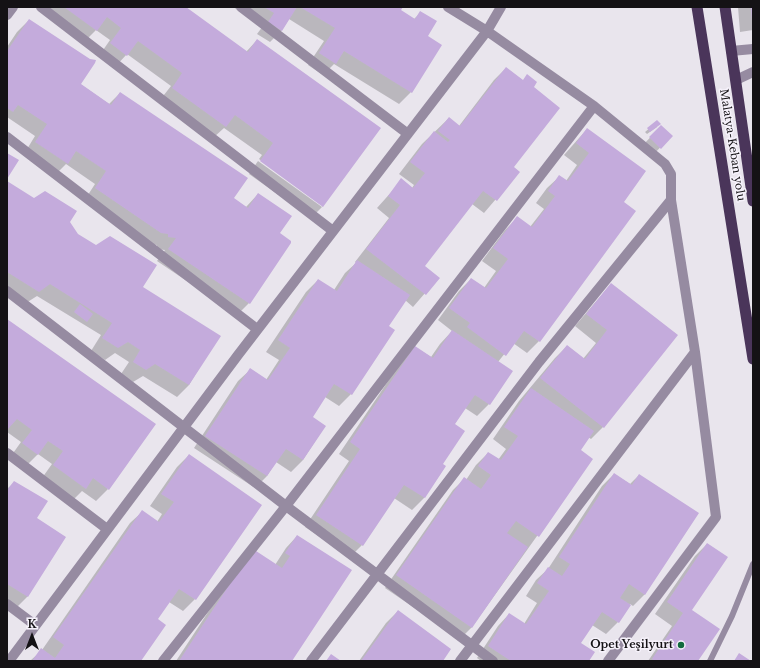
<!DOCTYPE html>
<html>
<head>
<meta charset="utf-8">
<style>
	body { margin:0 }
	#map { position:relative; width:760px; height:668px; overflow:hidden; background:#e9e5ed; font-family:"Libre Baskerville",serif }
	canvas { display:block }
	.frame { position:absolute; inset:0; border:8px solid #141215; pointer-events:none }
	.north { position:absolute; left:12px; top:616px; width:40px; height:40px; -webkit-text-stroke:3px #f6f2fb; paint-order:stroke; rotate:0deg; font-size:11px; font-weight:700; line-height:16px; text-align:center; color:#141215 }
	.north::after { content:''; display:block; margin:auto; width:14px; height:18px; background:#141215; clip-path:polygon(50% 0,100% 100%,50% 72%,0 100%) }
</style>
</head>
<body>
<div id="map">
<canvas width="760" height="668"></canvas>
<div class="frame"></div>
<div class="north">K</div>
</div>
<script>
const g = document.querySelector('canvas').getContext('2d');
g.lineJoin = 'round';
function fillPath(path, color) { g.fillStyle = color; g.fill(path, 'evenodd'); }
function stroke(path, color, width, dash) { g.strokeStyle = color; g.lineWidth = width; g.lineCap = dash ? 'butt' : 'round'; g.setLineDash(dash || []); g.stroke(path); }
function write(font, color, halo, rows, align = 'center') {
  g.font = font + ' "Libre Baskerville",serif'; g.lineWidth = 3; g.setLineDash([]); g.textBaseline = 'middle'; g.strokeStyle = halo; g.fillStyle = color; for (const [text, x, y, turn = 0] of rows) {
    g.save(); g.translate(x, y); g.rotate((+turn || 0) * Math.PI / 180); g.textAlign = isNaN(turn) ? turn : align; if (halo) g.strokeText(text, 0, 0); g.fillText(text, 0, 0); g.restore();
  }
}
const shadow = new Path2D(`
	M40,7H184L246,52L257,40L379,128L322,207V205L259,159L262,155L224,128L213,138L160,100L171,86L127,54L115,67L99,56L110,40L96,30L84,42Z
	M233,7H402L400,11L414,19L421,12L426,37L440,45L411,92L399,104L334,64L323,75L308,65L324,41L289,19L282,30L270,42L257,34L263,26Z
	M738,7H753V30L740,32Z
	M29,20L80,84L109,104L120,93L233,199L246,207L258,194L279,234L249,303L237,315L157,261L165,250L156,249L157,245L149,244L84,201L95,184L66,164L55,175L24,154L35,136L7,117V47L17,32Z
	M506,68L532,87L513,167L519,172L484,213L472,204L423,267L438,278L413,307L405,300L388,326L393,330L351,394L339,406L325,397L311,417L325,426L303,460L291,472L276,462L267,476L255,488L194,448L238,381L250,370L266,380L279,360L266,352L306,292L318,280L334,290L345,273L356,263L355,262L389,218L377,208L402,180L412,188L414,185L399,174L422,144L449,118L459,126L494,80Z
	M657,122V127L647,134L645,132Z
	M661,126L671,136L654,154L644,144Z
	M587,129L622,202L635,211L539,341L527,353L513,343L498,362L489,404L477,416L465,408L454,425L441,464L445,467L424,498L412,510L394,498L362,545L350,557L305,527L349,461L339,454L403,359L415,347L431,357L440,344L452,331L438,320L459,291L471,279L484,288L496,271L482,261L505,230L517,218L530,227L544,209L536,203L547,188L559,177L566,181L577,165L564,155Z
	M258,161L322,207L311,218L249,174Z
	M7,182L69,222L77,234L142,288L219,336L189,385L177,397L143,376L133,382L121,374L129,362L115,353L105,360L91,351L101,335L37,296L26,303L7,291Z
	M611,284L677,335L603,427L591,439L588,437L579,450L592,459L472,627L460,639L385,588L453,490L465,478L466,480L476,465L488,453L498,460L506,449L493,439L519,401L555,358L567,346L583,359L596,343L575,326Z
	M7,320L108,489L96,501L82,491L73,500L42,478L52,464L38,454L26,466L11,456L21,442L7,432Z
	M189,455L260,505L195,599L183,611L169,602L157,619L140,661H30L42,650L130,523L142,512L157,522L162,514L150,506L177,467Z
	M614,474L630,484L639,475L645,594L633,606L630,604L618,622L606,634L592,625L580,643L588,661H481L477,658L498,626L509,614L524,624L537,603L526,596L536,580L548,569L602,486Z
	M15,482L36,519L65,537L27,597L15,609L7,604V489Z
	M297,536L291,661H176L241,562L275,565L286,548Z
	M707,544L691,611L697,661H648L672,626L655,614L695,556Z
	M398,611L441,661H359L386,623Z`);
const building = new Path2D(`
	M64,7H186L248,52L257,39L381,128L323,207L260,161L273,143L235,115L226,127L172,88L182,73L138,41L127,56L110,43L121,28L107,17L97,31Z
	M264,7H297L282,31L268,22L274,13Z
	M300,7H403L401,10L415,19L420,11L437,21L428,36L442,45L412,93L344,51L336,64L319,53L335,28Z
	M751,7H753V20H752Z
	M29,19L90,59L96,60L95,63L81,84L111,105L120,92L248,178L234,198L248,208L258,193L292,216L280,233L291,241V243L250,304L168,249L176,238L168,237V234L161,233L95,188L106,171L76,151L68,164L35,142L47,124L18,105L13,112L7,108V51Z
	M506,67L523,80L527,74L537,82L534,87L560,108L514,167L520,172L497,201L483,191L425,266L440,278L426,295L366,249L400,205L388,196L401,178L413,188L425,173L410,162L434,131L448,142L450,140L438,131L449,117L460,126Z
	M657,120L661,124L650,132L647,128Z
	M661,125L673,136L661,149L649,137Z
	M587,128L646,171L624,202L636,211L540,342L524,331L506,356L467,327L470,323L449,308L471,278L486,288L508,259L493,248L517,216L532,227L555,196L548,191L559,175L568,181L589,153L576,143Z
	M7,153L19,160L7,179Z
	M7,181L34,198L45,191L77,211L70,222L78,234L96,245L110,236L157,265L143,287L221,336L189,385L155,364L146,370L133,362L140,350L128,342L118,348L102,338L112,323L50,284L39,292L7,272Z
	M357,260L410,295L389,326L395,330L352,395L334,384L313,417L326,426L303,460L286,449L267,476L205,436L250,368L268,380L290,348L278,340L318,279L337,291Z
	M611,283L678,335L604,428L540,378L567,345L585,359L607,330L586,314Z
	M80,304L93,314L87,322L74,312Z
	M7,319L156,424L109,490L93,478L86,489L53,465L63,451L48,441L38,455L22,443L32,430L17,419L7,430Z
	M452,330L513,371L490,405L475,395L455,424L465,431L443,464L446,466L425,498L404,485L363,546L316,515L360,449L350,442L415,346L433,358Z
	M531,388L594,431L581,450L593,459L539,537L516,521L507,533L528,547L472,628L396,575L464,477L481,489L491,475L478,466L488,452L501,460L518,436L504,427Z
	M189,454L262,505L196,600L179,589L158,619L166,625L141,661H32L41,648L55,658L64,645L53,637L142,510L159,522L174,502L161,494Z
	M614,473L632,485L639,474L699,513L645,595L629,584L620,598L631,605L619,623L602,612L581,643L595,652L589,661H511L488,646L509,613L526,624L549,591L537,583L548,567L562,576L570,564L559,557Z
	M14,481L48,501L37,518L66,537L28,597L7,584V490Z
	M297,535L352,570L292,661H179L253,549L282,568L290,556L285,553Z
	M707,543L728,557L692,610L720,629L698,661H655L652,659L683,613L667,602Z
	M398,610L451,649L443,661H361Z
	M739,653L751,661H734Z
	M331,654L341,661H326Z`);
const service = new Path2D(`
	M710,661L732,616L753,564`);
const minor = new Path2D(`
	M41,7L333,231
	M241,7L408,134
	M448,7L487,31L594,106L665,164L671,174V200L695,352L716,517L608,661
	M7,15L13,7
	M731,51L753,49
	M736,80L753,72
	M7,137L257,329
	M7,291L286,506L493,661
	M7,453L107,529
	M7,604L35,625
	M9,661L238,355L487,31L501,7
	M163,661L286,506L594,106
	M311,661L539,362L671,200
	M460,661L695,352`);
const trunk = new Path2D(`
	M697,7L753,359
	M725,7L753,201`);
const markers = [
	[681,645,4,"#116a3d"]
];
const streetNames = [
	["Malatya-Keban yolu",732,145,81]
];
const poiNames = [
	["Opet Yeşilyurt",673,645]
];
fillPath(shadow, '#0003');
fillPath(building, '#c4abdc');
stroke(service, '#968ba1', 6);
stroke(minor, '#968ba1', 10);
stroke(trunk, '#4a355a', 11);
for (const [x, y, r, color] of markers) { const dot = new Path2D(); dot.arc(x, y, r, 0, 2 * Math.PI); g.fillStyle = color; g.fill(dot); stroke(dot, '#f6f2fb', 1.5); }
write('11px', '#141215', '#f6f2fb', streetNames);
write('bold 11px', '#141215', '#f6f2fb', poiNames, 'right');
</script>
</body>
</html>
